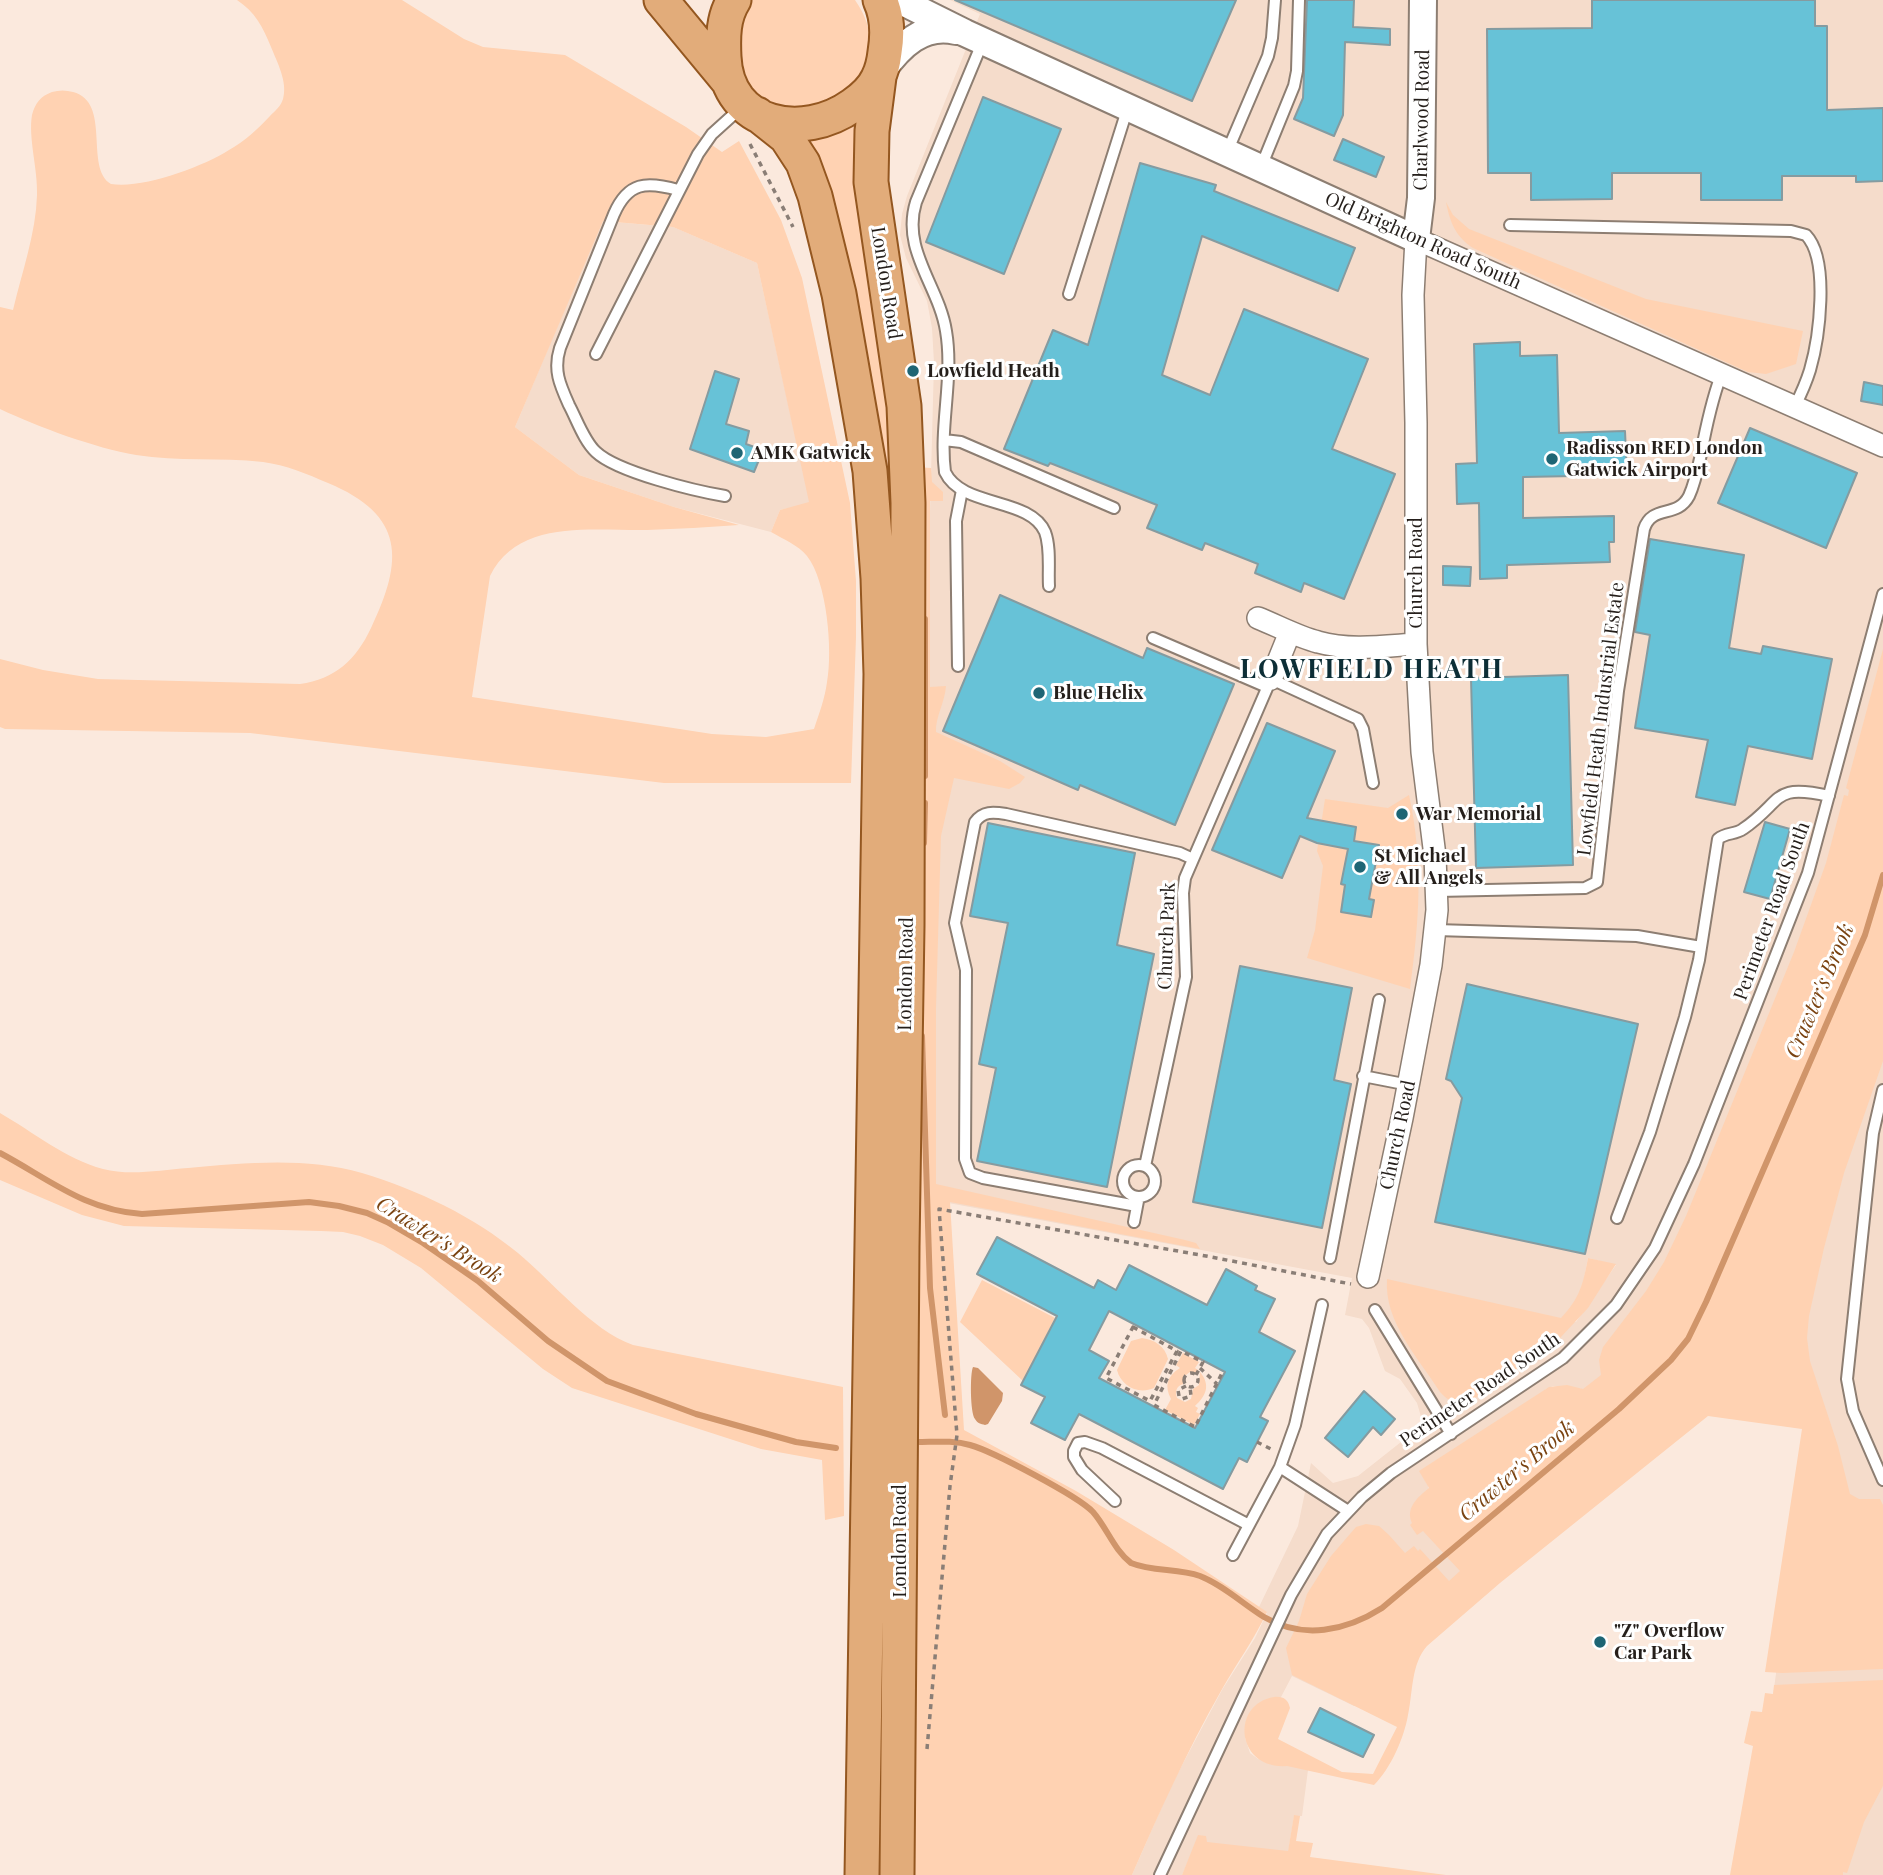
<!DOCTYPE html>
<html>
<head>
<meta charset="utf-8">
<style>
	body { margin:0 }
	canvas { display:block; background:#fbe9dd }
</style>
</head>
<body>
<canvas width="1883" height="1875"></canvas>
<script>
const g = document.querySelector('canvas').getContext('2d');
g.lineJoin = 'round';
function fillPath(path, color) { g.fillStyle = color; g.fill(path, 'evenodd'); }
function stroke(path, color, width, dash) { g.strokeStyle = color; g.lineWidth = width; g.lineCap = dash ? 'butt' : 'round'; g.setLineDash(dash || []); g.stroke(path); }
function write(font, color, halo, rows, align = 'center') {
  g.font = font + ' "Playfair Display",serif'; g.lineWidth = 6; g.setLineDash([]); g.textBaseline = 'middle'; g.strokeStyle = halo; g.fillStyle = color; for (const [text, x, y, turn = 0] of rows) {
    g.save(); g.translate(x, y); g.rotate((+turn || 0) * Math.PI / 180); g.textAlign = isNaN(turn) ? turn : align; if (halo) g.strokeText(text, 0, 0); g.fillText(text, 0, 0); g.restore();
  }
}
const built = new Path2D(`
	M950,0H1883V674L1836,853L1817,895L1755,1066L1692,1219L1670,1265L1645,1303L1616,1340L1603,1372L1623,1353L1650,1321L1667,1293L1686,1254L1839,882L1883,720V1875H1734L1762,1775L1811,1421L1744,1376L1424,1635L1354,1706L1292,1676L1281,1697L1245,1738L1250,1753L1258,1759L1302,1765L1308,1770L1302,1816H1294L1287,1858L1201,1851L1191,1855L1182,1875H1132L1171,1786L1222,1690L1255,1638L1267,1613L1259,1607L1298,1526L1311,1463L1333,1483L1358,1476L1420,1427L1422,1420L1417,1403L1400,1379L1385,1371L1369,1328L1362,1319L1345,1315L1352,1278L916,1197L919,992L926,946L930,738L929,549L934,363L932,328L927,301L906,258L900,235L902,214L907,196L980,14ZM1588,1258L1616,1265L1576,1322L1562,1318L1575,1304L1582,1289ZM1553,1386L1582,1389L1432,1507L1428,1485L1420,1471L1469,1459L1546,1389ZM1371,1525L1391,1539L1351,1571L1347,1548Z
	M602,221L673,227L757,263L810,503L780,510L771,532L674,507L579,475L515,427Z`);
const green = new Path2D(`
	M237,0H402L464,39L483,47L565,55L686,127L722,152L739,141L781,220L802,278L850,503L856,581V637L851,783H664L250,733L5,729L0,727V659L43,670L98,679L300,684C335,679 356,660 371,628C404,560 405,515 328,483C307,474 286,465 263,462C220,457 178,462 136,455C95,448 38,427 0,409V307L13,310C22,272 36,233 37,195C38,169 28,138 32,115C35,103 41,96 52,92C59,90 66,90 73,92C112,102 84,168 111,184C143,189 202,167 229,150C245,141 258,129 270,116C275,111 281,106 283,99C288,82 277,62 271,47C263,27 255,12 237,0ZM603,221L673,227L757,263L809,502L780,510L771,532C783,539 798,545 807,556C827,581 833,651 827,682C825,698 819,714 814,729L766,737L712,734L472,697L490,576C518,518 594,531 647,530C678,529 709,527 739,525L674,507L579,475L515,427Z
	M750,0H855C876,30 876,62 850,88C845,92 840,100 834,103C830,105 823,105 818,106C810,107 800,111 791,110C759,106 733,73 735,40C736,28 746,12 750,0Z
	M856,122H859C874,274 894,425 890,577L807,142L838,132Z
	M1446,202L1453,215L1469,229L1646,299L1803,331L1796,364L1766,374L1748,372L1473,248C1455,236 1450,222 1446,202Z
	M916,467L931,468L932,482L943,492V501H930V687L946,686C945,702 935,718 936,732L1000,761L1025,777L1020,783L1009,789L954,778L941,836L936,1008V1184L1185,1240L1196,1243L1200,1249L950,1202L964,1430L1076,1491L1174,1550L1267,1612C1254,1640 1236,1664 1221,1691C1187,1751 1159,1813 1132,1875H908Z
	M1883,649V1061L1844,1173L1824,1248L1809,1316L1807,1338L1810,1361L1838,1446L1850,1494L1859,1499H1880L1883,1505V1669L1782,1673L1765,1672L1802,1429L1708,1416L1500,1583L1427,1646C1411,1664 1413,1692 1408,1715C1404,1738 1391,1768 1374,1785L1287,1766C1236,1770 1230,1704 1274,1697C1283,1696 1288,1699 1290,1708L1278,1739L1342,1772L1373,1774L1397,1727L1292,1675L1286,1648L1299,1621L1307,1594L1331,1556L1356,1527L1366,1524L1379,1526L1389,1535L1405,1553L1414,1546L1418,1551L1420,1549L1449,1581L1460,1571L1423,1531L1417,1535L1410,1525L1412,1523C1405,1508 1418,1497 1429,1488L1419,1471L1549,1387L1567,1385L1583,1389L1601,1375L1599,1360L1603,1347L1646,1291L1664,1262L1686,1216L1794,952L1826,863L1844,795L1848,796L1849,790L1846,788Z
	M1409,795C1424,864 1419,921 1410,989L1307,958L1315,930L1323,866L1317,851L1325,799L1388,808Z
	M0,1113C33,1132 66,1159 103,1169C130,1176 160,1170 188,1168C245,1163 306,1157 362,1173C418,1190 473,1216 518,1253C553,1282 591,1330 633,1345L843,1387L844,1516L825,1520L822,1460L761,1449L572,1388L543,1369L421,1268L383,1245L360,1236L343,1232L321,1231L124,1226L82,1215L0,1180Z
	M1588,1258L1616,1264L1588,1308L1560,1338L1474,1399C1461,1407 1450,1403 1440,1392C1418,1357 1384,1322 1387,1279L1561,1318C1580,1298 1583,1284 1588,1258Z
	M982,1280L1055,1318L1023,1381L960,1322Z
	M1142,1338C1155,1340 1165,1346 1168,1359L1154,1388C1138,1395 1121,1386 1117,1370L1131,1341Z
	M1183,1353L1199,1362L1195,1368L1198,1370L1196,1373L1190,1372L1183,1377V1384C1176,1386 1175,1392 1177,1398L1185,1402L1191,1399L1193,1389L1199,1385L1200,1372C1211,1385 1206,1396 1195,1406L1198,1408L1196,1412L1200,1414L1194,1425L1165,1410L1171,1399C1164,1386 1167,1376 1180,1368L1176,1365Z
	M1883,1680V1786L1864,1822L1847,1873L1843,1872V1875H1730L1753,1746L1744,1743L1751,1711L1762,1712L1765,1693L1773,1694L1774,1685Z
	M1294,1815L1300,1816L1296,1841L1313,1843L1310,1857L1446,1875H1182L1198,1835L1206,1836L1207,1842L1288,1851Z`);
const water = new Path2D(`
	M973,1367L978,1368L1003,1393L1002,1401L988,1424L985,1425C981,1424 977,1423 975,1419C970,1413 970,1373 973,1367Z`);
const stream = new Path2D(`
	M925,776V619
	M924,843L925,803
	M922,1036L930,1288L945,1415
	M0,1153C49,1179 84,1210 142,1214L309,1202L339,1206L367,1213L387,1222L423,1243L478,1281L548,1341L607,1381L696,1414L796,1442L836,1448
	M917,1442C935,1442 953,1440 970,1445C992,1451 1078,1496 1093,1512C1107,1528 1114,1550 1131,1563C1153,1572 1178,1568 1200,1576C1223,1585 1243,1604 1264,1617C1303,1640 1346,1631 1382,1608L1619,1409L1671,1360L1688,1339L1706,1302L1865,935L1883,875`);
const building = new Path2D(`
	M955,0H1236L1192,101Z
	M1307,0H1354L1353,27L1390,29V45L1345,42L1343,115L1334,136L1294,119L1303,98Z
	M1592,0H1815V26H1827V110L1883,108V181L1856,182V176H1782V200H1701V173H1612V199L1531,200V173H1488L1487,29L1592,28Z
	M983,97L1061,129L1004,274L926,242Z
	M1343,139L1384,157L1376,177L1334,160Z
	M1140,163L1216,185L1214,191L1355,248L1338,291L1202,236L1162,375L1210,395L1244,309L1368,359L1332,449L1395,474L1344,599L1304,583L1301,592L1255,573L1258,564L1205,543L1202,550L1147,528L1157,505L1050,463L1048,466L1004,449L1053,330L1088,345Z
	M1520,342V356L1557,355L1559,433L1625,431L1627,475L1523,477V518L1614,516V542H1609L1610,562L1507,565V578L1480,579L1479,503L1457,504L1456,464L1477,463L1474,344Z
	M715,371L739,379L726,424L749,431L746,444L763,450L754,472L690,449Z
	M1864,382L1883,386V405L1861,401Z
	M1750,428L1857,473L1826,548L1718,503Z
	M1650,539L1744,555L1729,648L1761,654L1763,646L1832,659L1812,759L1748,746L1735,805L1696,797L1708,740L1635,728L1650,635L1635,632Z
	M1443,566L1471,567L1470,586L1443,585Z
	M1000,595L1143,658L1147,648L1234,684L1175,825L1080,785L1078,790L943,731Z
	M1568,675L1573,865L1476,868L1471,678Z
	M1267,723L1335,751L1307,818L1356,827L1354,841L1379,845L1369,899L1374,900L1371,917L1341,912L1345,885L1341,884L1348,849L1317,843L1300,836L1282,878L1212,850Z
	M1765,822L1790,829L1770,899L1744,892Z
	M988,823L1135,853L1117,945L1154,954L1107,1187L977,1161L996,1068L979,1064L1008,923L970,916Z
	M1240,966L1352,988L1334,1080L1351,1084L1322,1228L1193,1202Z
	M1467,984L1638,1024L1585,1254L1435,1222L1462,1098L1451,1081L1446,1079Z
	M997,1237L1094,1288L1098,1280L1116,1290L1129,1265L1207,1305L1226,1269L1257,1286L1255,1290L1275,1299L1259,1332L1295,1351L1260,1417L1268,1421L1247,1462L1239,1458L1223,1489L1079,1414L1065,1440L1031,1423L1045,1397L1021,1385L1057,1316L977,1274ZM1109,1311L1225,1372L1195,1428L1099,1378L1109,1361L1089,1350Z
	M1364,1391L1395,1419L1381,1435L1373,1427L1348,1457L1325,1438Z
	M1320,1708L1374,1735L1363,1757L1308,1732Z`);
const path = new Path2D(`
	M750,144L793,227
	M1133,1327L1177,1351L1150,1401L1106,1378Z
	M1200,1368L1217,1384
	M1184 1380a7 7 0 1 1 14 0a7 7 0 1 1-14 0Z
	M1196,1375L1203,1362L1181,1351L1154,1405L1195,1427L1223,1371
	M1186,1386L1178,1390L1179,1396L1182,1399L1191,1396L1190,1387
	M1257,1442L1271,1449
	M927,1749L950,1486L957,1435L939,1209L1206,1256L1351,1284`);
const service = new Path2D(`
	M983,41L916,202C901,250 939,286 946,331C954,378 939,426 945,472C962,508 1030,497 1045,532C1051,548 1048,570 1049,586
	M1227,152L1268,56L1272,38L1275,0
	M1261,167L1294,86L1297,71L1299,0
	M678,190C646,181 628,182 614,214L560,348C553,370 560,385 569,405C577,420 584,441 596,452C617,472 695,491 725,496
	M1510,225L1791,231L1806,235C1830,260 1819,339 1810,370C1806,383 1801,394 1795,406
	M1069,294L1128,107
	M596,354L698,154L712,134L743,106
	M944,440L961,442L1114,508
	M1153,638L1267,687
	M958,666L956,521L962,490
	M1437,891L1585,888L1597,882L1618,691L1644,529C1652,504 1677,519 1689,496C1695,483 1698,468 1701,454C1706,427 1712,400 1721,375
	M1436,930L1637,936L1701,947
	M1363,1076L1409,1085
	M1883,1090L1873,1133L1847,1379L1853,1411L1883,1480
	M1123 1181a16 16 0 1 1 32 0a16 16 0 1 1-32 0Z
	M1145,1166L1186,977L1183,893L1185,878L1271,679L1358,719L1363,729L1373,783
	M1137,1206L983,1178L970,1173L965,1159L966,970L955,923L975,822C983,811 993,812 1006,814L1180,853L1193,859
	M1617,1218L1650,1132L1685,1017L1699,960L1718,839C1726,832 1735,835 1743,829C1784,801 1771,783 1829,796
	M1134,1222L1138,1201
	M1330,1258L1379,1000
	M1322,1305L1295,1425L1280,1467L1348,1511
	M1375,1310L1451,1434
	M1115,1501L1082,1470L1074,1457V1451L1078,1443L1085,1442L1102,1448L1249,1525
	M1233,1555L1280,1467
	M1160,1875L1291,1595L1327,1534L1362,1497L1391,1473L1563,1358L1616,1305L1655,1248L1694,1164L1808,873L1883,594`);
const minor = new Path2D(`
	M1258,618C1278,626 1298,637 1318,642C1350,651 1384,646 1416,644
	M1271,679L1290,632
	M1368,1277L1402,1118L1431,965L1437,910L1435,856L1422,752L1416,644V423L1413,295L1416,239L1883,446`);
const tertiary = new Path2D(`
	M899,0L965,33L1416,239L1421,198L1423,0
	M882,71C900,46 923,23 956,31`);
const primary = new Path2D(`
	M661,0L728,81
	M734,0C723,17 723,37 724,57C727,127 803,141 853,105C863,98 873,89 878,78C882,70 884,61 885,52C888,34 888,17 880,0
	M879,77L872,131L871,182L904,406L908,503L907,926L902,1246L897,1875
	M757,114L786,137L803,163L815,196L839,294L870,471L878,578L881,674L862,1875`);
const markers = [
	[913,371,7,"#1e6574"],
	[737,453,7,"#1e6574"],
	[1552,459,7,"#1e6574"],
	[1039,693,7,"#1e6574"],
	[1402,814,7,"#1e6574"],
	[1360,867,7,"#1e6574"],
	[1600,1642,7,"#1e6574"]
];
const streetNames = [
	["Charlwood Road",1422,120,-89],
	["Old Brighton Road South",1423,241,24],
	["London Road",886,283,81],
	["Church Road",1416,573,-90],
	["Lowfield Heath Industrial Estate",1601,719,-83],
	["Perimeter Road South",1772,911,-70],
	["Church Park",1167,936,-88],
	["London Road",906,974,-89],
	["Church Road",1398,1135,-78],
	["Perimeter Road South",1480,1390,-34],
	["London Road",900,1541,-90]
];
const poiNames = [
	["Lowfield Heath",927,371],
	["Radisson RED London",1566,448],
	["Gatwick Airport",1566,470],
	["AMK Gatwick",751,453],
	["Blue Helix",1053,693],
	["War Memorial",1416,814],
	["St Michael",1374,856],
	["& All Angels",1374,878],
	["\"Z\" Overflow",1614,1631],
	["Car Park",1614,1653]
];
const waterNames = [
	["Crawter's Brook",1820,991,-67],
	["Crawter's Brook",439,1240,32],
	["Crawter's Brook",1517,1471,-40]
];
const districtNames = [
	["LOWFIELD HEATH",1372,670]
];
fillPath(built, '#f5dccb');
fillPath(green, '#ffd2b2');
fillPath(water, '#d0956a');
stroke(stream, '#d0956a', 6);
fillPath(building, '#67c2d7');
stroke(building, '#859ba0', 2);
stroke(service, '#8d7e72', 14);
stroke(minor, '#8d7e72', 24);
stroke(tertiary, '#8d7e72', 30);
stroke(primary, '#945720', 37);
stroke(path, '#8a7e76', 3.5, [5, 5]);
stroke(service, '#fff', 10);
stroke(minor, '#fff', 21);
stroke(tertiary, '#fff', 26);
stroke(primary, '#e2ac7a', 33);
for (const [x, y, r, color] of markers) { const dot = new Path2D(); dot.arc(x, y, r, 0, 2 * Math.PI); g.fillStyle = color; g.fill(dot); stroke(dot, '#fff', 2.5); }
write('19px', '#251f1b', '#fff', streetNames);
write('bold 19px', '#251f1b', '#fff', poiNames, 'left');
write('italic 21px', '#7a4311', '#fff', waterNames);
g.letterSpacing = '2px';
write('bold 26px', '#0d2e36', '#fff', districtNames);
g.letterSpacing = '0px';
</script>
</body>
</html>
